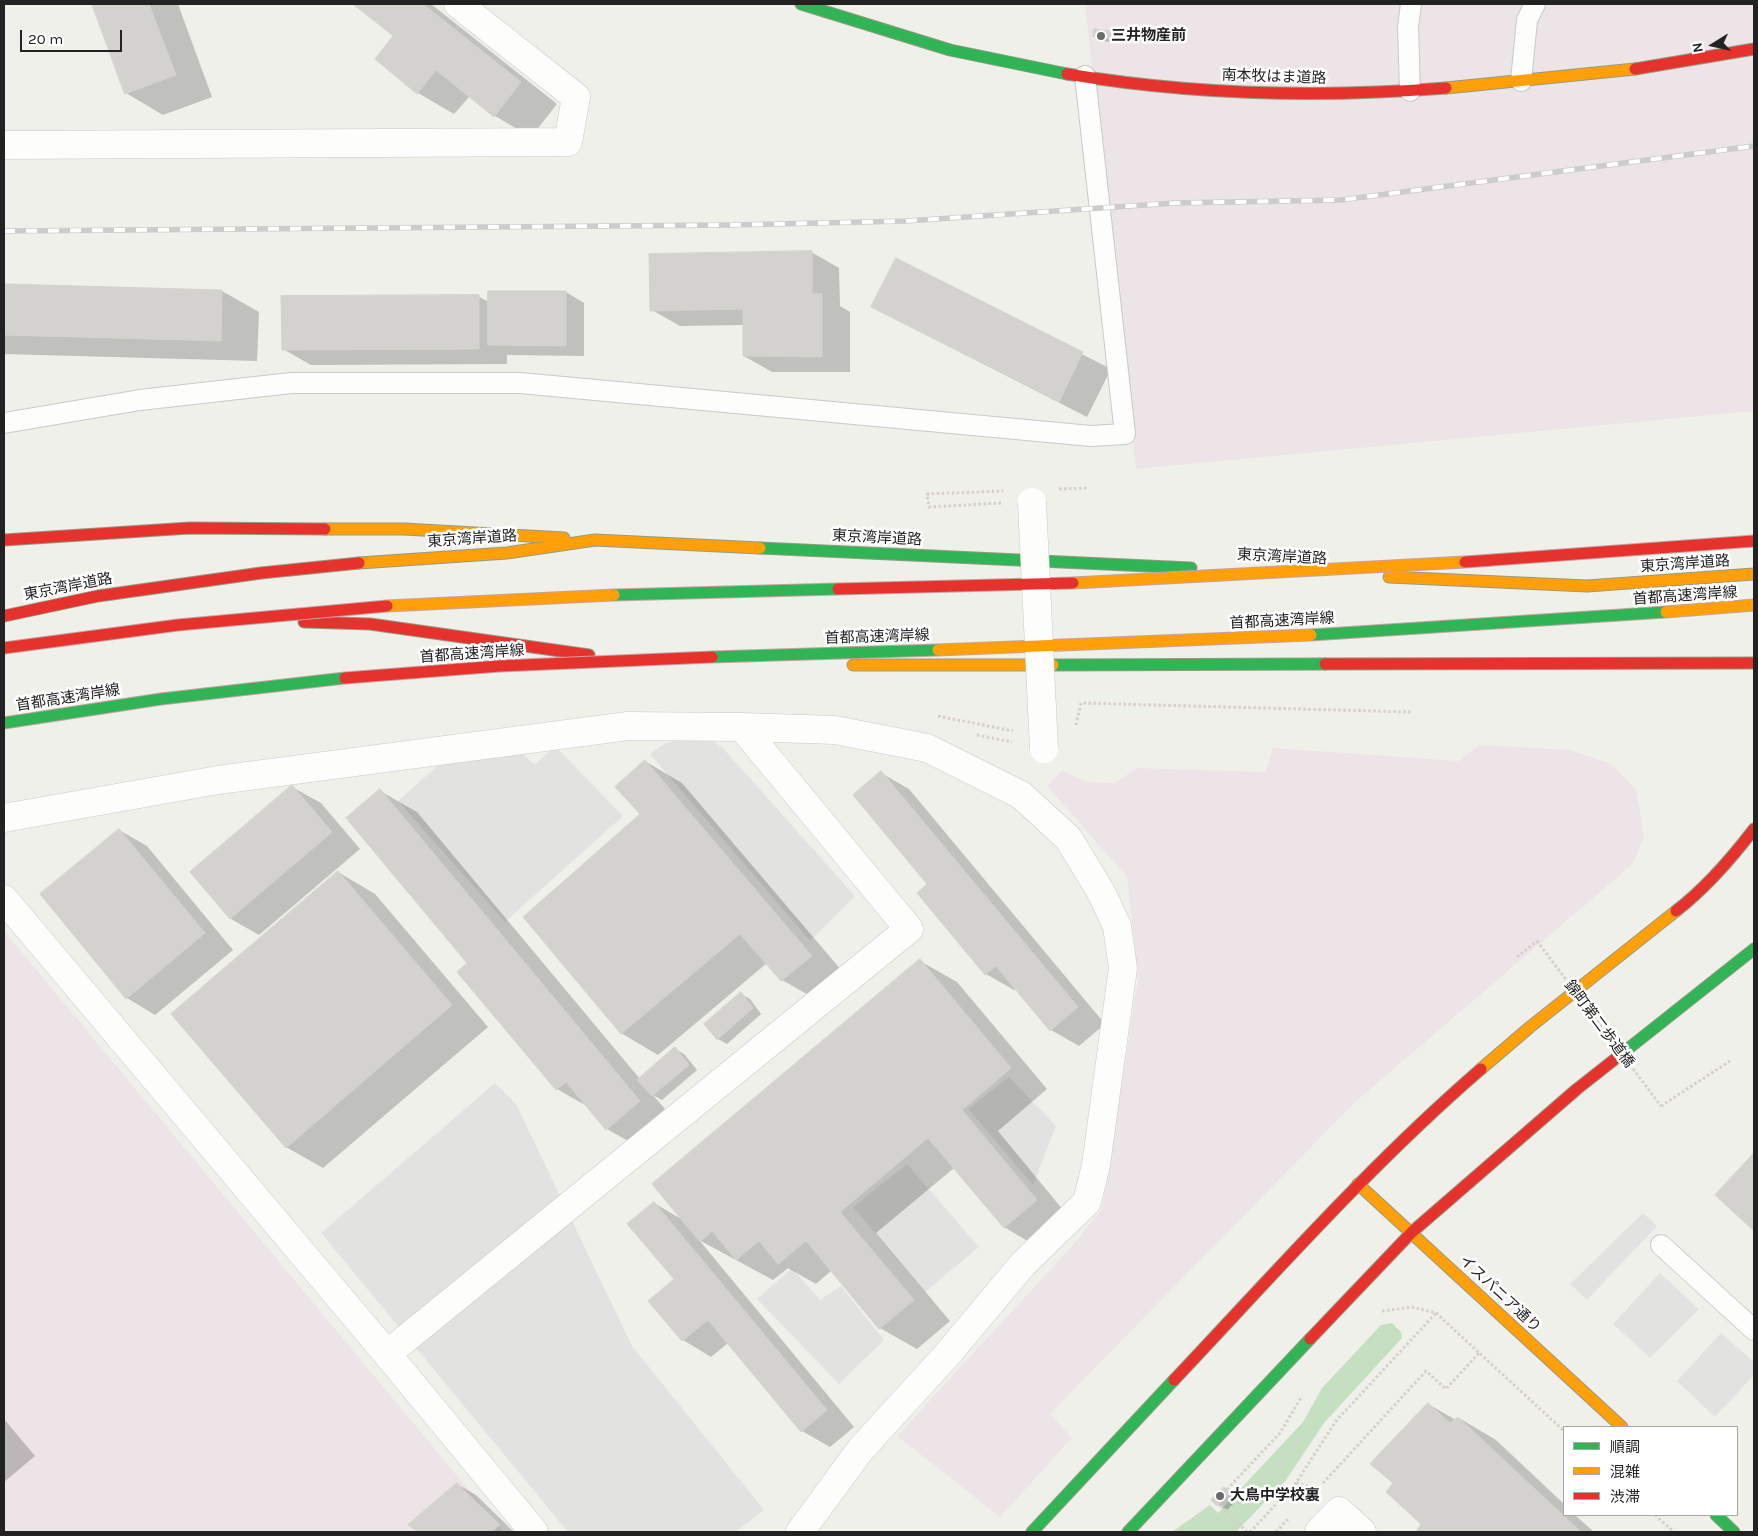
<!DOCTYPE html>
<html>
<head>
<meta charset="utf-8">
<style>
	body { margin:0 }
	#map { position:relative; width:1758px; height:1536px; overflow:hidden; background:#f0f0eb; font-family:Karla,"Noto Sans JP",sans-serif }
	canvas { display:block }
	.frame { position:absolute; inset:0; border:5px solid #222; pointer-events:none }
	.legend { position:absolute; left:1563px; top:1426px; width:175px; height:90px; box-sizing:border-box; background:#fff; border:1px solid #a7a7a7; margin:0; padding:6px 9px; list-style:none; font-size:15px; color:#222 }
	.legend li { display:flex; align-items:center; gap:10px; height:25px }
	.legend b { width:25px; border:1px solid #a7a7a7 }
	.north { position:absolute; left:1688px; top:20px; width:50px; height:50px; -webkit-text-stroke:4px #fff; paint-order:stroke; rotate:260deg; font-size:14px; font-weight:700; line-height:20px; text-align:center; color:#222 }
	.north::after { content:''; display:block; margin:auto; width:18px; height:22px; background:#222; clip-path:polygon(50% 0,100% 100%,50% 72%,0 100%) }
	.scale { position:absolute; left:20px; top:30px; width:102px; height:22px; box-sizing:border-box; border:2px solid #222; border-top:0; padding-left:6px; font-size:15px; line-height:18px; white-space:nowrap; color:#222; -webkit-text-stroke:4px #fff; paint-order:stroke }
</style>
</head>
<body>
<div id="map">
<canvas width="1758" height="1536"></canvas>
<div class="frame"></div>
<ul class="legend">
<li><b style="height:6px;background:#30b455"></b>順調</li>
<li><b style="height:6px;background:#ff9f0a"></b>混雑</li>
<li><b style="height:6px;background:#e5322d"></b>渋滞</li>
</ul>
<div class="north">N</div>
<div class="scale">20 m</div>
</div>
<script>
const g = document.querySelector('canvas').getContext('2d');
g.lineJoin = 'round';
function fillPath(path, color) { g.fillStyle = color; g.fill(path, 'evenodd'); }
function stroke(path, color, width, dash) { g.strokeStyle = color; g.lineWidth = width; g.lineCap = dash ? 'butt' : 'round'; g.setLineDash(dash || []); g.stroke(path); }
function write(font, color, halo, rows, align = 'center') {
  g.font = font + ' Karla,"Noto Sans JP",sans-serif'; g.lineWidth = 5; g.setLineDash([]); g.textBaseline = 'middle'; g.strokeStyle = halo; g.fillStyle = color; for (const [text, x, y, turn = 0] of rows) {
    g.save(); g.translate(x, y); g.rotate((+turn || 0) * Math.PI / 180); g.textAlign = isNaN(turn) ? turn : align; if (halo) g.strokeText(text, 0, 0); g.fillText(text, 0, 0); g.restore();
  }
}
const industrial = new Path2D(`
	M1085,4H1754V411L1136,469Z
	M1479,745L1570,750L1611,764L1636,789L1644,836L1633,864L1354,1103L1050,1414L1072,1438L1000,1517L897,1436L1072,1246L1102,1209L1138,979L1127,877L1047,786L1062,770L1087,782L1115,783L1137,768L1265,772L1273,748L1459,761Z
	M4,931L504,1532H4Z`);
const forest = new Path2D(`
	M1392,1323L1401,1332L1402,1338L1324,1423L1286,1480L1236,1532H1172L1210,1505L1218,1513L1303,1422L1322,1388L1381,1325Z`);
const parking = new Path2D(`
	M705,736L722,747L855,896L810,941L650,754L666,743Z
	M555,746L623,816L505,922L398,801L445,759L522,753L535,765Z
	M1009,1077L1056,1126L1033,1185L968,1109Z
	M495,1083L516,1104L632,1346L764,1510L736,1532H568L321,1233Z
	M907,1164L979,1247L925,1292L853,1207Z
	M1643,1213L1657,1226L1587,1300L1570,1284Z
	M792,1268L820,1300L841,1286L884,1340L839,1384L757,1299Z
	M1660,1273L1699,1309L1650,1358L1613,1324Z
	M1721,1333L1754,1362V1375L1715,1417L1677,1381Z`);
const shadow = new Path2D(`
	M93,4H178L212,97L163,115L126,93Z
	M355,4H431L557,104L531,137L495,116L470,96L454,114L418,93L395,36Z
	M1110,33L1119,38V43L1103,41L1094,35Z
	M811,252L839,268L840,306L850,312V372H772L744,356V325L680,326L652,310Z
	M896,260L1111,369L1087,417L873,307Z
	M4,285L222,291L259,312L257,361L4,354Z
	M566,292L584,303V356L507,355V364L311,365L283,349L478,296L490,303Z
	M645,761L682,783L848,978L819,1001L782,980L767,963L658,1055L621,1033Z
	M881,773L909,789L1105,1024L1079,1046L1051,1030L1016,988L1014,990L986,974L929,884Z
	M292,787L321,803L360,849L259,935L231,919L192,873Z
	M380,791L417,812L640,1079L675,1049L684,1054L697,1070L662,1100L653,1095L677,1123L644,1150L607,1129L590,1108L557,1089L469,963Z
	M119,830L147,846L233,950L155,1015L127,998L42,894Z
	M338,872L375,894L488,1027L323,1168L286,1147Z
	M920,961L957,982L1047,1089L998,1131L1073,1222L1041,1249L1004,1227L954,1168L876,1233L950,1321L917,1349L880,1328L832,1270L816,1284L788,1268L773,1280L699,1240L854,1427L830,1447L802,1431L728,1343L711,1357L683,1340L650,1301L675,1280L654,1203L683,1220Z
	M741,994L750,999L761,1014L727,1044L718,1039Z
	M1754,1155V1230L1717,1195Z
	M1428,1404L1456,1420L1459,1418L1496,1440L1564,1504V1515H1575L1594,1532H1417L1422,1524L1395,1483Z
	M4,1419L35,1456L4,1482Z
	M457,1484L476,1495L514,1532H421L410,1525Z
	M1224,1488L1238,1499L1227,1510L1218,1505Z`);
const building = new Path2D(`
	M92,4H149L176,75L125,94Z
	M353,4H423L521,82L494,117L436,70L417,94L375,59L393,36Z
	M1094,29L1111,31L1110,39L1093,36Z
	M812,251V294H822V357L743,356V309L650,311L649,254Z
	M896,258L1083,352L1059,402L871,307Z
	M4,284L222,290L221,341L4,335Z
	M488,291H566V346L488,345Z
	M479,295V349L282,350L281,296Z
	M645,760L812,956L781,981L740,934L621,1034L523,917L640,814L615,787Z
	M881,771L1078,1007L1050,1031L996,966L985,975L917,893L927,884L853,795Z
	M292,785L332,832L230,919L190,872Z
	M380,789L640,1101L606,1130L566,1082L556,1090L457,972L467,963L346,818Z
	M119,829L205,933L126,999L40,894Z
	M338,871L452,1005L286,1148L171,1014Z
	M920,959L1011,1068L962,1110L1037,1200L1004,1228L928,1138L840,1212L914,1300L879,1329L806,1241L778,1264L759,1241L736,1260L712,1231L700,1242L652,1184Z
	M741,992L753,1008L717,1040L704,1024Z
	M675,1047L689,1065L652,1096L637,1080Z
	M1754,1153V1231L1715,1195Z
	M654,1202L827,1410L801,1432L708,1320L682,1341L648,1301L674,1279L627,1224Z
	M1428,1403L1450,1423L1458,1417L1581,1532H1416L1421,1524L1386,1492L1393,1483L1370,1464Z
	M457,1483L500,1525L491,1532H419L408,1525Z
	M1224,1487L1230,1493L1217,1506L1211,1500Z`);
const path = new Path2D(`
	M1059,489L1087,488
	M1001,503L929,507L927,494L1003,491
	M938,716L1013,731
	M1076,725L1081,703L1411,712
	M977,735L1012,742
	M1517,957L1537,941
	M1661,1106L1730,1061
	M1382,1311L1412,1307L1436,1313L1564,1431
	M1296,1483L1317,1489
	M1323,1483L1426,1371L1446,1389L1479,1353
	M1655,1515L1674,1532
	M1247,1532L1216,1501L1280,1433L1302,1396
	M1250,1532L1296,1483L1336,1421L1436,1313
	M1276,1532L1289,1518`);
const lane = new Path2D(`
	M1521,81L1527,20L1535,4
	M1410,91L1408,27L1411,4
	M4,423L140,400L291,383H520L1091,436L1125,434L1085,76
	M1661,1245L1754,1330`);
const street = new Path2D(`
	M4,145L568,142L576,97L458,4
	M742,727L835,730L927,748L1021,795L1068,838L1101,892L1117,926L1123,968L1096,1165L1087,1202L1023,1264L946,1356L861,1449L800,1532
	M4,818L218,780L628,726L742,727L909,929L387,1354
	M4,899L387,1354L534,1532
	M1319,1532L1339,1511L1362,1532`);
const fast = new Path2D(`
	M801,4L950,50L1067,74
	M760,548L1191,568
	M1053,665L1325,664
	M1624,1052L1754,949
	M1716,1515L1734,1532
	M1032,1532L1174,1380
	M1128,1532L1310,1339`);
const slow = new Path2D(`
	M1446,88L1635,69
	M325,529H404L564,538
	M359,563L507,553L595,540L760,548
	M1389,577L1587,586L1754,574
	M853,665H1053
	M1481,1069L1530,1027L1676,911
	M1358,1184L1622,1427`);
const jam = new Path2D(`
	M1635,69L1754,49
	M1067,74C1193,95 1319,98 1446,88
	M4,540L190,528L325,529
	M4,616L98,596L261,573L359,563
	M304,622L370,624L589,655
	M1325,664L1754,663
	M1676,911C1706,888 1731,859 1754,829
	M1310,1339L1412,1232L1577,1089L1624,1052
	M1174,1380C1274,1274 1371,1164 1481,1069`);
const rail = new Path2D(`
	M4,231L732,225L906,221L1175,203L1341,200L1754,146`);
const pathBridge = new Path2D(`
	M1537,941L1661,1106`);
const streetBridge = new Path2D(`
	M1032,502L1044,749`);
const fastBridge = new Path2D(`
	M614,595L838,589
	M1311,635L1666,612
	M712,657L938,650
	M4,723L161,699L345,678`);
const slowBridge = new Path2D(`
	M1073,583L1465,562
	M387,606L614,595
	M1666,612L1754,605
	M938,650L1311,635`);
const jamBridge = new Path2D(`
	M1465,562L1754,541
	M838,589L1073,583
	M4,648L178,625L387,606
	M345,678L500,666L712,657`);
const markers = [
	[1101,36,5,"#6a6a68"],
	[1220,1496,5,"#6a6a68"]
];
const poiNames = [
	["三井物産前",1111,36],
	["大鳥中学校裏",1230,1496]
];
const streetNames = [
	["南本牧はま道路",1274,77,2],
	["東京湾岸道路",877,538,3],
	["東京湾岸道路",472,539,-4],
	["東京湾岸道路",1282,557,3],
	["東京湾岸道路",1685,564,-4],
	["東京湾岸道路",68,587,-11],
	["首都高速湾岸線",1685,596,-4],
	["首都高速湾岸線",1282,621,-3],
	["首都高速湾岸線",877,637,-2],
	["首都高速湾岸線",472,654,-4],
	["首都高速湾岸線",68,698,-9],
	["錦町第二歩道橋",1599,1024,53],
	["イスパニア通り",1500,1294,43]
];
fillPath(industrial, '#ede4e7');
fillPath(forest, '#c5dfc1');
fillPath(parking, '#e2e2e0');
fillPath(shadow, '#0003');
fillPath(building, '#d3d2ce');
stroke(building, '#d3d2cc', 1);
stroke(lane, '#c9c9c7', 22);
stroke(street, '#c9c9c7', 29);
stroke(fast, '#949b82', 13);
stroke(slow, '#949b82', 13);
stroke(jam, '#949b82', 13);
stroke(path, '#d8cec9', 3, [2.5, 2.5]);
stroke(lane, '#fdfdfc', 20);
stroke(street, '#fdfdfc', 28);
stroke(fast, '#30b455', 11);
stroke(slow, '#ff9f0a', 11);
stroke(jam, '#e5322d', 11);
stroke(rail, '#ccc', 5.5);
stroke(rail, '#fff', 4, [11]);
stroke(streetBridge, '#c9c9c7', 29, []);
stroke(fastBridge, '#c5a3a5', 13, []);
stroke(slowBridge, '#c5a3a5', 13, []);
stroke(jamBridge, '#c5a3a5', 13, []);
stroke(pathBridge, '#d8cec9', 3, [2.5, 2.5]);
stroke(streetBridge, '#fdfdfc', 28);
stroke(fastBridge, '#30b455', 11);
stroke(slowBridge, '#ff9f0a', 11);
stroke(jamBridge, '#e5322d', 11);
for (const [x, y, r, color] of markers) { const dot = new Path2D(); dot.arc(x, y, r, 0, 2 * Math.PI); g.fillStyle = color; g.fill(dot); stroke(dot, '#fff', 2); }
write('bold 15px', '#222', '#fff', poiNames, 'left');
write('15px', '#222', '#fff', streetNames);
</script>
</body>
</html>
